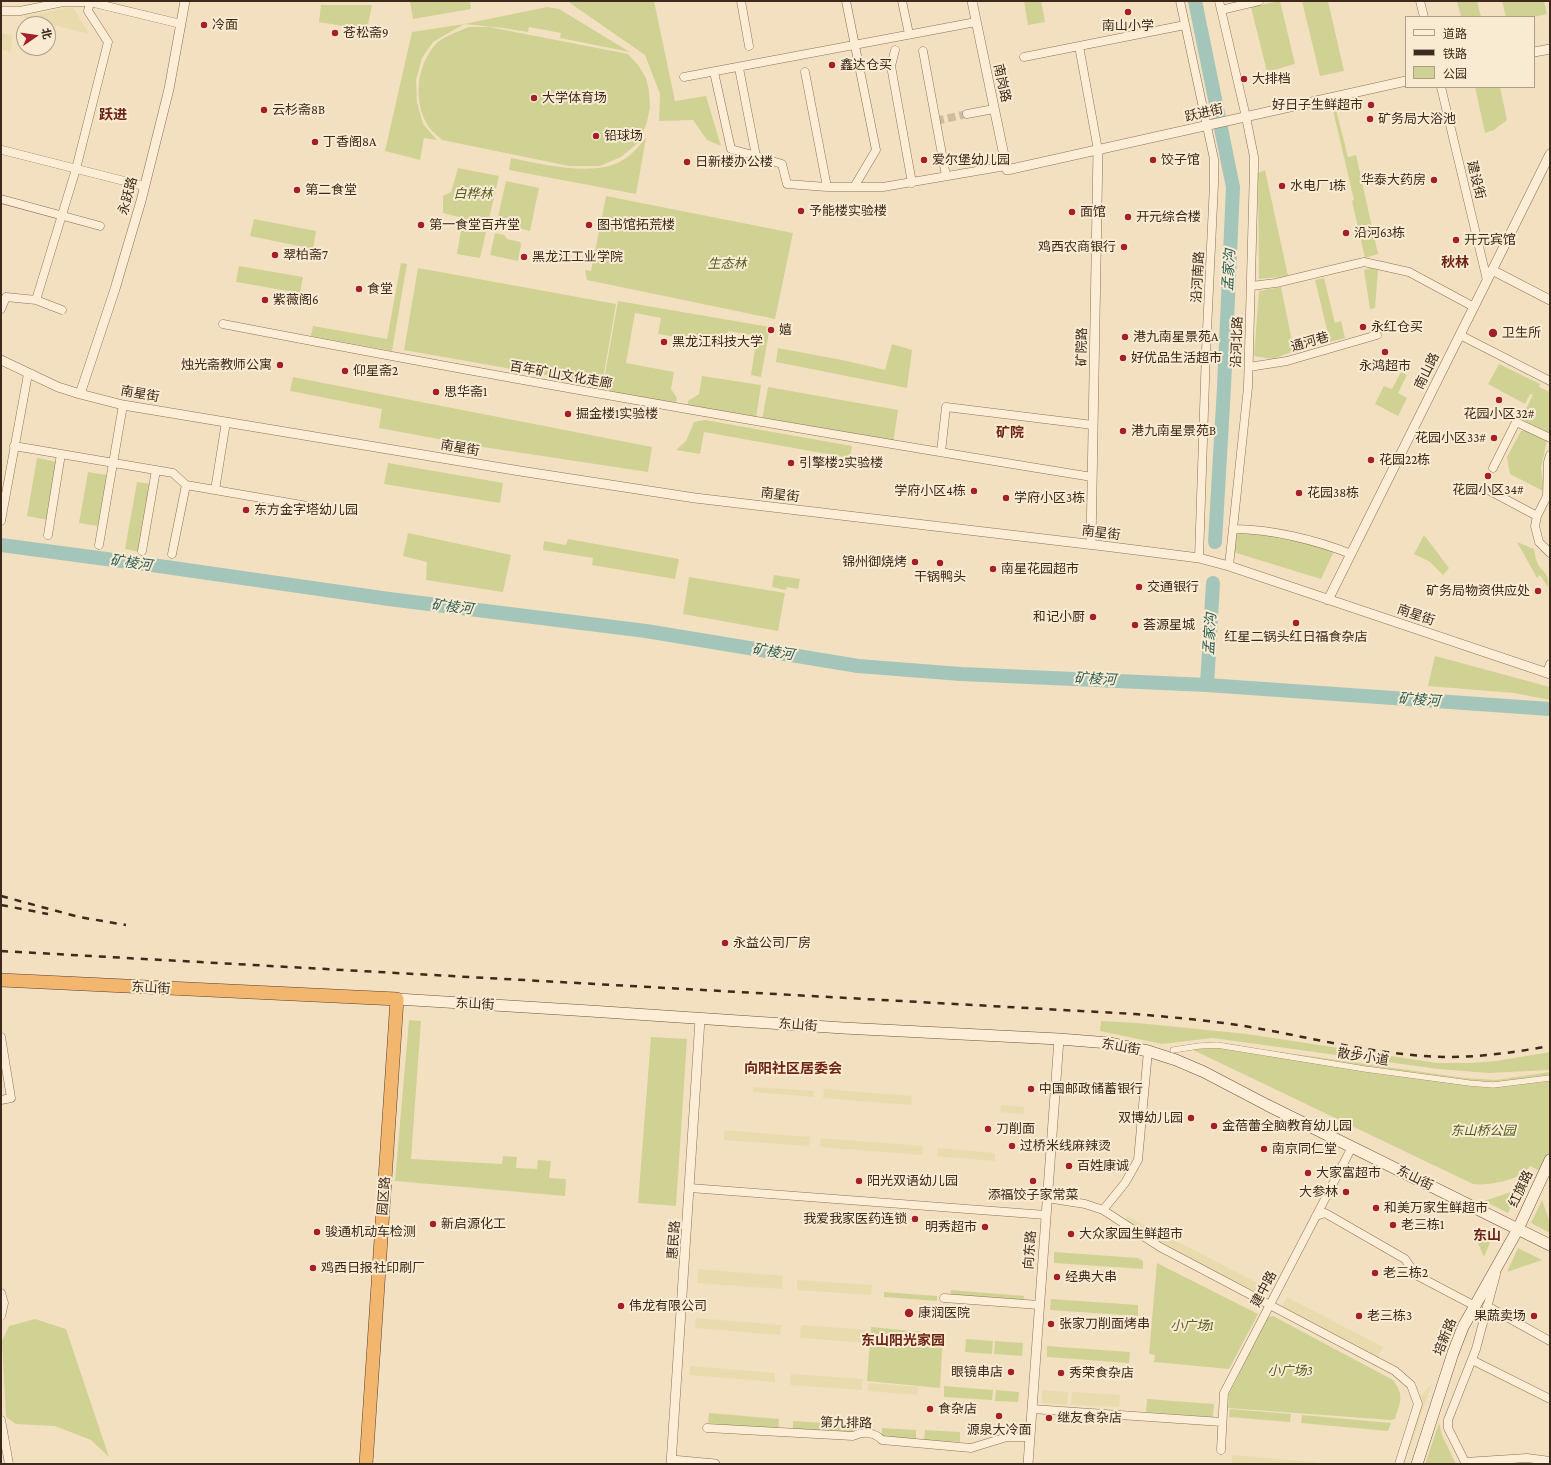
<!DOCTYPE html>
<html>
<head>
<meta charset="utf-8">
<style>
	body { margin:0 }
	#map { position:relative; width:1551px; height:1465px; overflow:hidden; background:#f3e0c1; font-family:"Crimson Pro","Noto Sans SC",serif }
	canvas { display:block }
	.frame { position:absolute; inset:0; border:2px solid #3d2a1c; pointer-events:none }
	.legend { position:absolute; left:1405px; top:16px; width:130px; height:72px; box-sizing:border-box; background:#f9ebd2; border:1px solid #ae9e89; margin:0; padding:5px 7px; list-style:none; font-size:12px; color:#3d2a1c }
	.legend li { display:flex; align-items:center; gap:8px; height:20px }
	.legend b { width:20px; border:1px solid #ae9e89 }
	.north { position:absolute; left:16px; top:16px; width:40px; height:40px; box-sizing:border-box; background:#f9ebd2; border:1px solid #ae9e89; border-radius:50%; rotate:77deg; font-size:11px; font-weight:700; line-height:16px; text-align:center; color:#3d2a1c }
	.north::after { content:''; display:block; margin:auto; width:14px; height:18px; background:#a51f2a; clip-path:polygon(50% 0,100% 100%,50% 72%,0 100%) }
</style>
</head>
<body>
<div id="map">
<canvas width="1551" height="1465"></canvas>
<div class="frame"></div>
<ul class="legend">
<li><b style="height:5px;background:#fceed6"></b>道路</li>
<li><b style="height:5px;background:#3d2a1c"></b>铁路</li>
<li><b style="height:11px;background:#d0d294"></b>公园</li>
</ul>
<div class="north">北</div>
</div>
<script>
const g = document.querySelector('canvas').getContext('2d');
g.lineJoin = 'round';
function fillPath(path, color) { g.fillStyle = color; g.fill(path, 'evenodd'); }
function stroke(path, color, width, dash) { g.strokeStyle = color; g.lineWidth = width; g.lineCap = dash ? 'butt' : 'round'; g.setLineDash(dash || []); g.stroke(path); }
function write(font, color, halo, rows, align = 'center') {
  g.font = font + ' "Crimson Pro","Noto Sans SC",serif'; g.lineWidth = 4; g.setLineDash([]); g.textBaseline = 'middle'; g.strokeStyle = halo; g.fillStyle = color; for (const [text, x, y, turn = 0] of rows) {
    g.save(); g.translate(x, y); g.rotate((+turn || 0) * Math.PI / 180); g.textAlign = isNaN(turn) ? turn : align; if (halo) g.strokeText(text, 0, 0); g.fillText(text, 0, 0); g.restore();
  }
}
const farmland = new Path2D(`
	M73,7L89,34L21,17Z
	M1,33L12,36L11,52L1,49Z
	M753,1087L814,1091L813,1097L753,1092Z
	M824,1089L912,1096L911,1105L823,1098Z
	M1001,1105L1024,1107L1023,1114L1000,1112Z
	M724,1130L810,1137L809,1146L724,1140Z
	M821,1138L923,1146L922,1155L820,1147Z
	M938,1148L995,1153V1161L937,1156Z
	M1127,1216L1268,1288L1264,1296L1167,1248L1125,1219Z
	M698,1269L783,1276L782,1289L697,1283Z
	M797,1280L872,1285L871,1295L797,1290Z
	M1287,1297L1383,1347L1378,1357L1282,1306Z
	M696,1318L781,1325L780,1335L695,1328Z
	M801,1325L869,1330L868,1343L800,1338Z
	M690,1366L775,1373V1382L690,1375Z
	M791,1374L863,1379L862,1390L790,1385Z
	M868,1383L918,1387L917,1395L868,1391Z
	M1432,1383L1409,1451L1407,1450L1419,1398Z
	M1042,1390L1068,1392L1067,1405L1042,1403Z
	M1072,1392L1120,1395L1119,1407L1071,1405Z
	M1232,1455L1314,1462V1464H1232Z`);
const green = new Path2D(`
	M417,1H470L471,9L413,19L410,2Z
	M567,1H654L675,101L706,96L721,146L707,140L693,120L659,121L660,94L645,55Z
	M1024,1H1041L1045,22L1028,25Z
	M1280,1L1295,64L1267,72L1251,7Z
	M1302,1H1328L1344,71L1320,76Z
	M1457,1H1477L1481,17H1461Z
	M1502,1H1544L1547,14L1534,17H1506Z
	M321,5H372L367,30L319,22Z
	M547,7L559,9L630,52L560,38L561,33L529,27L528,32L503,28L464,24L433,42L422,58L416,80L417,102L423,124L437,140L424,138L420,160L385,151L412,32L464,24Z
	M469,27H489L628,54L638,65L646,78L649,91L650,107L647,122L639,142L621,157L600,166H569L442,140C437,135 430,130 427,124C413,100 417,67 434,46C441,37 459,31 469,27Z
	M1475,87H1500L1507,120L1494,130L1485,133Z
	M1334,101L1348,157L1356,155L1378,254L1365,258L1352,201L1354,200L1331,102Z
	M646,138L636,194L509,170L511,158C540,164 594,177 621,161C632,155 638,147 646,138Z
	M458,168L499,176L480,258L457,254L463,218L443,213V196L451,192Z
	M1265,170L1288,276L1259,279L1258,173Z
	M506,181L539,188L530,231L509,226L506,229L496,226Z
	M606,196L793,233L775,319L587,280L585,270L591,271Z
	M254,219L316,231L313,249L250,236Z
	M495,233L504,235L507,239L520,242L521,245L518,261L490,255Z
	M401,263L407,264L392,351L311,336L313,326L387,339Z
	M239,266L303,277L300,293L236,282Z
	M418,268L616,304L602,385L404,350Z
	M1370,268L1378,270L1375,308L1370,309L1364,270Z
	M1324,278L1335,323L1341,321L1345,338L1330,342L1315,280Z
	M1281,287L1294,351L1273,359L1254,356L1259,291Z
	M618,301L770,327L761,377L751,375L757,336L728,331L726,345L658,334L661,318L635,313L626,363L674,372L671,389L677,398L676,403L602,391Z
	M892,344L912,350L907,388L776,362L778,348L847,361L885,370Z
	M1499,364L1540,384L1539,387L1550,392V434L1521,419L1533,395L1530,394L1525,404L1488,384Z
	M1401,372L1407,375L1398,393L1407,398L1398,416L1375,404L1384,386L1392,389Z
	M702,376L761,385L756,418L688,406V401L699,394Z
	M293,377L652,447L648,472L476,446L379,428L382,409L290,391Z
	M768,387L898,410L893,443L762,420Z
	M705,420L852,446L850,458L704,432L700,454L676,450L686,441L694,422Z
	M1521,431H1527L1547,440L1541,468L1545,492L1510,474L1507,457Z
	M37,458L57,462L48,520L27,516Z
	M388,463L503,483L500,503L384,484Z
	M88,472L107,475L98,526L79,523Z
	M137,482L151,484L140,552L125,549Z
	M1235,530L1307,541L1335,549L1321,579L1233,552Z
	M408,533L511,555L503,592L426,580L427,562L403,556Z
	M1424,535L1449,568L1443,575L1430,562L1414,554Z
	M568,539L679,559L675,579L592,565L593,558L543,550L544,541L566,545Z
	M1517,542L1534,549C1535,553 1535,558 1537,562C1541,572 1550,572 1548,587L1540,575L1537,578Z
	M774,575L800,579L798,589L787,587L786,590L772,587Z
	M689,577L785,593L778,631L683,614Z
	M1435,656L1550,687V700L1514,693L1428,686Z
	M409,1020L421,1021L411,1159L502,1164L503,1156L517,1157L516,1168L537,1169L538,1160L551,1161L549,1178L566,1179L565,1196L395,1181Z
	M1101,1021L1138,1023L1247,1034L1437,1063H1470L1496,1061L1550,1052V1070L1488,1073L1438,1069L1213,1038L1162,1044L1100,1031Z
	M651,1037L687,1039L676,1206L638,1203Z
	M1231,1045L1465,1078L1496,1080L1550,1072V1176L1530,1166C1522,1180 1489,1186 1473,1184L1191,1049Z
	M1520,1189L1508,1213L1484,1201Z
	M1542,1200L1550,1223V1233L1531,1223Z
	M1472,1230L1492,1238L1484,1257Z
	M1518,1248L1542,1260L1507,1272Z
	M1054,1252L1138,1258L1143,1261V1269L1054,1263Z
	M1157,1263L1258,1314L1229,1369L1154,1362L1155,1355L1149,1354Z
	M951,1290L1024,1296L1023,1302L950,1297Z
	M884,1292L937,1296V1301L884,1297Z
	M1051,1299L1138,1305V1316L1050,1310Z
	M1273,1316L1393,1380C1405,1396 1400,1402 1395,1419L1391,1420L1228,1408L1229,1394L1268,1317Z
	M35,1319L66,1329L109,1457L91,1440L55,1426L16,1424L6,1417L2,1341L9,1326Z
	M871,1327L943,1334L940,1388L867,1381Z
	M966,1339L993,1341L992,1354L965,1352Z
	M995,1341L1023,1343L1022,1356L994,1354Z
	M1047,1346L1130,1352L1129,1363L1047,1357Z
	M944,1386L993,1390L992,1400L944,1397Z
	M996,1390L1019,1392L1018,1402L995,1401Z
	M1147,1399L1214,1404L1213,1417L1146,1412Z
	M1230,1409L1291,1414L1290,1422L1229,1417Z
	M709,1413L779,1419L778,1430L708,1423Z
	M1302,1415L1391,1423L1388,1431L1301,1423Z
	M793,1421L855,1425L854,1434L793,1429Z
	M1439,1423L1442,1435L1456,1464H1425Z
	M882,1428L916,1430V1439L882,1437Z
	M925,1430L960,1432V1442L924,1440Z`);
const river = new Path2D(`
	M1195,1L1233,187L1224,387L1215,542
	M1,545L159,566L389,599L646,631L858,666L961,674L1207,685L1550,709
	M1207,685L1213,583`);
const minorTunnel = new Path2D(`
	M936,121L967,114`);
const pedestrian = new Path2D(`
	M1173,1050L1199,1046L1217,1045L1365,1069L1469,1083L1493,1085L1550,1078`);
const minor = new Path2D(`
	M741,1L749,46
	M846,1L876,150L854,187
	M902,1L909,34
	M1180,1L1214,159V184L1206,351L1199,558
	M1219,1L1246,117L1254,157V168L1248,387L1229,566
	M1420,1L1424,17
	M1221,10L1259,1
	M1,11H20L63,2H90
	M1079,46L1098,150
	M895,50L891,66L912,183
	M923,51L946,176
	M1024,57L1185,25
	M739,68L756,156L782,164L787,184L827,187H883L1006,166
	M714,72L731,149L756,156
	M805,72L827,187
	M684,77L976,22
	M1441,87L1487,280
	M967,114L994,109
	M2,150L144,186
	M1,199L100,226
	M1251,286L1276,283L1364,262L1409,272L1474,307
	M36,300L76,169L108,42L88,11L90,2L181,24
	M1,309L6,297L36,300L62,310
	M223,324C512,380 802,430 1092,477
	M1460,335L1550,381
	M1249,367L1287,361L1377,335
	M14,446L173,473L186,485L313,507
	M941,452L946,407L1093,425
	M1550,455L1548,462L1547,496L1537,516L1535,526L1539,542L1550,553
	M1493,468L1516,422L1550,438
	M215,490L226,422
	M1490,491L1537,516
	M1,521L28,374
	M1233,529C1271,529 1316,540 1351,554
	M48,535L61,454
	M99,545L123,405
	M142,551L156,470
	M172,554L186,485
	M1547,673L1550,664
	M1,1037L11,1098L1,1100
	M690,1188L1046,1215
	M1047,1198L1085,1204L1103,1210L1160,1247L1395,1371L1411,1385L1418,1404L1399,1464
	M1103,1210L1125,1183L1138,1160L1148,1051
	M1316,1216L1325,1213L1405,1259L1416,1275L1475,1306
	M1,1293L4,1303L1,1316
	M944,1298L1039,1305
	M1487,1306L1550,1341
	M1472,1360L1550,1399
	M1032,1409L1222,1422
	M1,1420L9,1464
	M707,1428L853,1436C863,1431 874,1432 882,1440L971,1448L1007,1437H1030
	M1221,1450L1224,1393L1352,1147
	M1465,1462L1527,1458L1550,1461
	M1466,1464L1448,1428V1420L1476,1349L1496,1274`);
const tertiary = new Path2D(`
	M972,1L1007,170L1406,81
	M1534,52L1550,49
	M1492,270L1550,300
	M1,360L58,387L80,394L123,405L520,471L695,498L1104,546L1199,558L1229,566L1550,674
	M80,394L115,289L141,201L169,89L185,1
	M1091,544L1098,150
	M1328,600L1550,154
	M672,1460L715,1464
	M671,1464L700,1019
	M1028,1464L1059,1039`);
const secondary = new Path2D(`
	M397,999L590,1011L843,1028L1059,1039L1109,1043L1148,1051L1176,1060L1204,1072L1267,1105L1550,1245
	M1417,1464L1453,1353L1463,1327L1518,1229L1550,1160`);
const trunk = new Path2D(`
	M1,980L397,999L366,1464`);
const rail = new Path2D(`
	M1,896L79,917L126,925
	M1,905L48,914
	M1,951L1135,1014C1169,1017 1204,1020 1238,1025C1307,1036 1377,1056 1448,1057C1482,1057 1516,1052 1550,1046`);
const markers = [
	[1128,12,4,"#a51f2a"],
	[204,25,4,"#a51f2a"],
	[335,33,4,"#a51f2a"],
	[832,65,4,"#a51f2a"],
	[1244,79,4,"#a51f2a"],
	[534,98,4,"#a51f2a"],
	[1371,105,4,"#a51f2a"],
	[264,110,4,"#a51f2a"],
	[1370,119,4,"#a51f2a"],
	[596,136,4,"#a51f2a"],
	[315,142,4,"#a51f2a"],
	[924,160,4,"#a51f2a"],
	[1153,160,4,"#a51f2a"],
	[687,162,4,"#a51f2a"],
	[1434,180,4,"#a51f2a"],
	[1282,186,4,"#a51f2a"],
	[297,190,4,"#a51f2a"],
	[801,211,4,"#a51f2a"],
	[1072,212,4,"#a51f2a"],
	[1128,217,4,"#a51f2a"],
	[421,225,4,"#a51f2a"],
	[589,225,4,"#a51f2a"],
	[1346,233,4,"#a51f2a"],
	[1456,240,4,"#a51f2a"],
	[1124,247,4,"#a51f2a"],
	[275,255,4,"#a51f2a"],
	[524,257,4,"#a51f2a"],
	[359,289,4,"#a51f2a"],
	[265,300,4,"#a51f2a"],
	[1363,327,4,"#a51f2a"],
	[771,330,4,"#a51f2a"],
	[1493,333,5,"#a51f2a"],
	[1125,337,4,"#a51f2a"],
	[664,342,4,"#a51f2a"],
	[1385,352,4,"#a51f2a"],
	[1123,358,4,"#a51f2a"],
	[280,365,4,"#a51f2a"],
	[345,371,4,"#a51f2a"],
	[436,392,4,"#a51f2a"],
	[1499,400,4,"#a51f2a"],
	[568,414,4,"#a51f2a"],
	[1123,431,4,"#a51f2a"],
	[1494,438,4,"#a51f2a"],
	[1371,460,4,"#a51f2a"],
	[791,463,4,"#a51f2a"],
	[1488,476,4,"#a51f2a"],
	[974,491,4,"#a51f2a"],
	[1299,493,4,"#a51f2a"],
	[1006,498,4,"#a51f2a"],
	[246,510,4,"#a51f2a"],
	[915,562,4,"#a51f2a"],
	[940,563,4,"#a51f2a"],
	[993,569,4,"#a51f2a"],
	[1139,587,4,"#a51f2a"],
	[1538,591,4,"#a51f2a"],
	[1093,617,4,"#a51f2a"],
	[1296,623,4,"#a51f2a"],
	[1135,625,4,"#a51f2a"],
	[725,943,4,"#a51f2a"],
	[1031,1089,4,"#a51f2a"],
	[1191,1118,4,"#a51f2a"],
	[1214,1126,4,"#a51f2a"],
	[988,1129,4,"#a51f2a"],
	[1012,1146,4,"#a51f2a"],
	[1264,1149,4,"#a51f2a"],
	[1069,1166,4,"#a51f2a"],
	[1308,1173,4,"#a51f2a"],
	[859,1181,4,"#a51f2a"],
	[1033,1181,4,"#a51f2a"],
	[1346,1192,4,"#a51f2a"],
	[1376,1208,4,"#a51f2a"],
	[915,1219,4,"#a51f2a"],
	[433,1224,4,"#a51f2a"],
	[1393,1225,4,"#a51f2a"],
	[985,1227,4,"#a51f2a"],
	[317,1232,4,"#a51f2a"],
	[1071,1234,4,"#a51f2a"],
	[313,1268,4,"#a51f2a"],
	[1375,1273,4,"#a51f2a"],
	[1057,1277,4,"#a51f2a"],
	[621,1306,4,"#a51f2a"],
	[909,1313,5,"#a51f2a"],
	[1359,1316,4,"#a51f2a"],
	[1534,1316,4,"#a51f2a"],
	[1051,1324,4,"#a51f2a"],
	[1011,1372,4,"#a51f2a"],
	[1061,1373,4,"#a51f2a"],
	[930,1409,4,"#a51f2a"],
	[999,1416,4,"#a51f2a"],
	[1049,1418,4,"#a51f2a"]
];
const poiNames = [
	["冷面",212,25],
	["南山小学",1128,26,"center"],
	["苍松斋9",343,33],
	["鑫达仓买",840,65],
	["大排档",1252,79],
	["大学体育场",542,98],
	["好日子生鲜超市",1363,105,"right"],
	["云杉斋8B",272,110],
	["矿务局大浴池",1378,119],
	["铅球场",604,136],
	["丁香阁8A",323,142],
	["爱尔堡幼儿园",932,160],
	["饺子馆",1161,160],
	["日新楼办公楼",695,162],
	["华泰大药房",1426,180,"right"],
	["水电厂1栋",1290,186],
	["第二食堂",305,190],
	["予能楼实验楼",809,211],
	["面馆",1080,212],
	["开元综合楼",1136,217],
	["第一食堂百卉堂",429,225],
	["图书馆拓荒楼",597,225],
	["沿河63栋",1354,233],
	["开元宾馆",1464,240],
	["鸡西农商银行",1116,247,"right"],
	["翠柏斋7",283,255],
	["黑龙江工业学院",532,257],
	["食堂",367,289],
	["紫薇阁6",273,300],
	["永红仓买",1371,327],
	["嬉",779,330],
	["卫生所",1502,333],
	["港九南星景苑A",1133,337],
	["黑龙江科技大学",672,342],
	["好优品生活超市",1131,358],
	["烛光斋教师公寓",272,365,"right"],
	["永鸿超市",1385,366,"center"],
	["仰星斋2",353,371],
	["思华斋1",444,392],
	["掘金楼1实验楼",576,414],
	["花园小区32#",1499,414,"center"],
	["港九南星景苑B",1131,431],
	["花园小区33#",1486,438,"right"],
	["花园22栋",1379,460],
	["引擎楼2实验楼",799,463],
	["花园小区34#",1488,490,"center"],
	["学府小区4栋",966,491,"right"],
	["花园38栋",1307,493],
	["学府小区3栋",1014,498],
	["东方金字塔幼儿园",254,510],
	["锦州御烧烤",907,562,"right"],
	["南星花园超市",1001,569],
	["干锅鸭头",940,577,"center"],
	["交通银行",1147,587],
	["矿务局物资供应处",1530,591,"right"],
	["和记小厨",1085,617,"right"],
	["荟源星城",1143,625],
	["红星二锅头红日福食杂店",1296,637,"center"],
	["永益公司厂房",733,943],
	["中国邮政储蓄银行",1039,1089],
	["双博幼儿园",1183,1118,"right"],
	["金蓓蕾全脑教育幼儿园",1222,1126],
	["刀削面",996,1129],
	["过桥米线麻辣烫",1020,1146],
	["南京同仁堂",1272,1149],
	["百姓康诚",1077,1166],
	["大家富超市",1316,1173],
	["阳光双语幼儿园",867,1181],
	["大参林",1338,1192,"right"],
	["添福饺子家常菜",1033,1195,"center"],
	["和美万家生鲜超市",1384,1208],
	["我爱我家医药连锁",907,1219,"right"],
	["新启源化工",441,1224],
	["老三栋1",1401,1225],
	["明秀超市",977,1227,"right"],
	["骏通机动车检测",325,1232],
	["大众家园生鲜超市",1079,1234],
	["鸡西日报社印刷厂",321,1268],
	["老三栋2",1383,1273],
	["经典大串",1065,1277],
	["伟龙有限公司",629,1306],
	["康润医院",918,1313],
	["老三栋3",1367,1316],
	["果蔬卖场",1526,1316,"right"],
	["张家刀削面烤串",1059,1324],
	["眼镜串店",1003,1372,"right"],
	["秀荣食杂店",1069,1373],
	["食杂店",938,1409],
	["继友食杂店",1057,1418],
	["源泉大冷面",999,1430,"center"]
];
const streetNames = [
	["南岗路",1002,83,78],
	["跃进街",1204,113,-13],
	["建设街",1476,180,76],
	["永跃路",128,196,-75],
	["沿河南路",1198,277,-87],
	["沿河北路",1237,342,-88],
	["通河巷",1310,342,-16],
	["矿院路",1082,347,-89],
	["南山路",1427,371,-64],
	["百年矿山文化走廊",561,375,10],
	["南星街",140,394,10],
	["南星街",460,448,10],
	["南星街",780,495,7],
	["南星街",1101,533,7],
	["南星街",1416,615,19],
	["东山街",151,988,3],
	["东山街",475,1004,3],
	["东山街",798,1025,4],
	["东山街",1121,1047,10],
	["散步小道",1363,1057,9],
	["东山街",1415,1178,26],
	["红旗路",1521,1189,-65],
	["园区路",384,1196,-86],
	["惠民路",674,1240,-86],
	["向东路",1030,1250,-86],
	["建中路",1264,1289,-62],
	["培新路",1445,1337,-68],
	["第九排路",846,1423,1]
];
const parkNames = [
	["白桦林",473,194],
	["生态林",727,264],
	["东山桥公园",1483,1131],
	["小广场1",1192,1326],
	["小广场3",1290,1371]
];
const neighbourhoodNames = [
	["跃进",113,115],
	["秋林",1455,263],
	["矿院",1010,433],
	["向阳社区居委会",793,1069],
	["东山",1487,1236],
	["东山阳光家园",903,1341]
];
const waterNames = [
	["孟家沟",1229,270,-87],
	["矿棱河",131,563,8],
	["矿棱河",452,607,7],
	["孟家沟",1210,634,-87],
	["矿棱河",773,652,9],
	["矿棱河",1095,679,3],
	["矿棱河",1419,700,4]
];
fillPath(farmland, '#e9dbae');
fillPath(green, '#d0d294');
stroke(river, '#a4c5b9', 14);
stroke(minorTunnel, '#cfbca0', 8, [8, 4]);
stroke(pedestrian, '#8f7056', 6);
stroke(minor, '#8f7056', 9);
stroke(tertiary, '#8f7056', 10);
stroke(secondary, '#715139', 12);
stroke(trunk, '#5c3e2b', 14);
stroke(pedestrian, '#fceed6', 5.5);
stroke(minor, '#fceed6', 8);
stroke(tertiary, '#fceed6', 9);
stroke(secondary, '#fceed6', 11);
stroke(trunk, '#f2b66f', 13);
stroke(rail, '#3d2a1c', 2.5, [7, 7]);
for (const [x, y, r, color] of markers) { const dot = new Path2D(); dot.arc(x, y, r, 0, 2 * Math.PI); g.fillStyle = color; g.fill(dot); stroke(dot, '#f9ebd2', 1.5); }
write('13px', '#3d2a1c', '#f9ebd2', poiNames, 'left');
write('13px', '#3d2a1c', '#f9ebd2', streetNames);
write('italic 13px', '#515c20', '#f9ebd2', parkNames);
write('bold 14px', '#6e2317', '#f9ebd2', neighbourhoodNames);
write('italic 14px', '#2a5e57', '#f9ebd2', waterNames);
</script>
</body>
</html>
